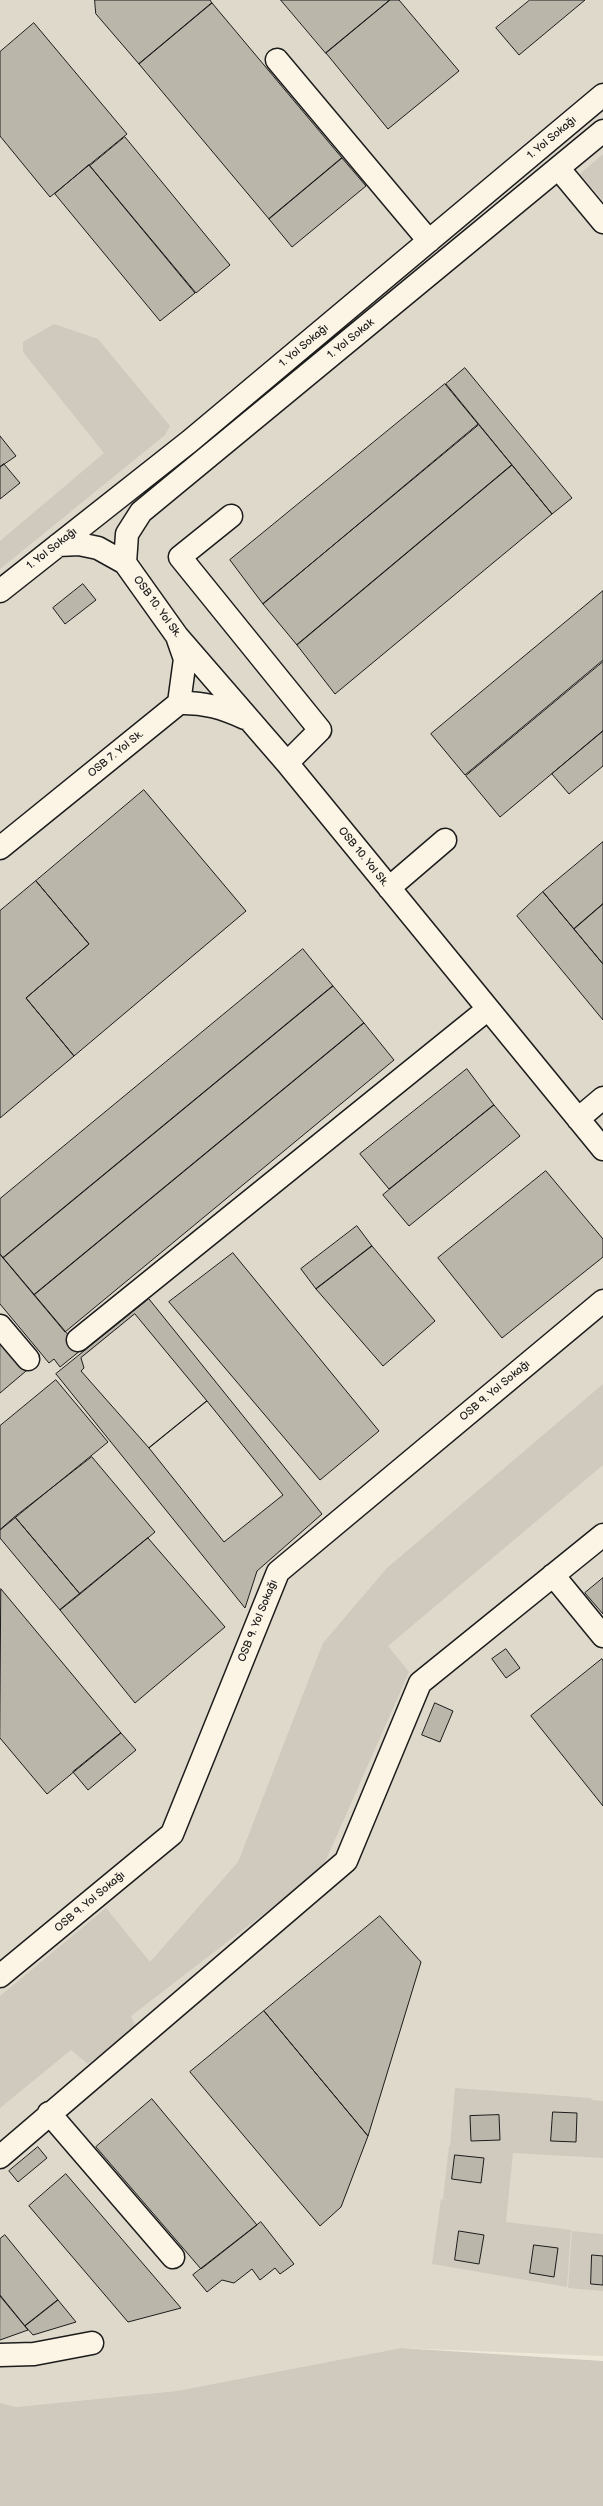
<!DOCTYPE html>
<html>
<head>
<meta charset="utf-8">
<style>
	body { margin:0 }
	canvas { display:block; background:#eee8d9 }
</style>
</head>
<body>
<canvas width="603" height="2506"></canvas>
<script>
const g = document.querySelector('canvas').getContext('2d');
g.lineJoin = 'round';
function fillPath(path, color) { g.fillStyle = color; g.fill(path, 'evenodd'); }
function stroke(path, color, width, dash) { g.strokeStyle = color; g.lineWidth = width; g.lineCap = dash ? 'butt' : 'round'; g.setLineDash(dash || []); g.stroke(path); }
function write(font, color, halo, rows, align = 'center') {
  g.font = font + ' "Balsamiq Sans",sans-serif'; g.lineWidth = 3; g.setLineDash([]); g.textBaseline = 'middle'; g.strokeStyle = halo; g.fillStyle = color; for (const [text, x, y, turn = 0] of rows) {
    g.save(); g.translate(x, y); g.rotate((+turn || 0) * Math.PI / 180); g.textAlign = isNaN(turn) ? turn : align; if (halo) g.strokeText(text, 0, 0); g.fillText(text, 0, 0); g.restore();
  }
}
const built = new Path2D(`
	M0,0H603V2356L401,2348L176,2391L16,2407L0,2403Z`);
const green = new Path2D(`
	M603,154V201L580,174Z
	M54,324L98,339L170,426L165,435L0,569V541L104,453L23,352V342Z
	M603,1384V1465L388,1646L409,1672L322,1869L131,2016L136,2027L88,2064L71,2050L0,2108V1996L106,1908L150,1962L238,1862L323,1643L387,1568Z
	M455,2088L591,2098L592,2100L603,2101V2158L513,2153L506,2222L571,2230L567,2287L432,2264L441,2199L452,2201L443,2199L449,2146L461,2147L450,2146Z
	M572,2231L603,2234V2291L568,2288Z
	M401,2348L603,2361V2506H0V2403L16,2407L176,2391Z`);
const building = new Path2D(`
	M95,0H210L212,3L139,64L96,14Z
	M281,0H390L326,53Z
	M390,0H399L459,71L388,129L326,53Z
	M530,0H585L519,55L496,28Z
	M212,3L342,158L269,219L139,64Z
	M34,23L127,134L50,197L0,136V52Z
	M125,137L230,265L196,293L90,166Z
	M342,158L366,186L292,247L269,219Z
	M89,165L195,293L160,321L55,194Z
	M465,368L572,498L552,514L446,384Z
	M445,384L478,424L263,604L230,560Z
	M479,425L512,465L297,645L263,604Z
	M0,436L16,456L0,467Z
	M4,464L20,483L0,499V467Z
	M512,465L552,514L335,694L297,645Z
	M83,584L96,600L65,624L53,608Z
	M603,591V660L465,775L431,734Z
	M603,662V731L500,817L466,776Z
	M603,731V766L569,794L552,774Z
	M144,790L246,911L74,1056L26,998L89,944L36,881Z
	M603,842V904L574,929L543,892Z
	M36,881L89,944L26,998L74,1056L0,1118V911Z
	M543,892L603,964V1020L517,916Z
	M603,904V964L574,929Z
	M303,949L333,986L3,1258L0,1254V1199Z
	M333,986L364,1023L34,1295L3,1258Z
	M364,1023L394,1060L65,1332L34,1295Z
	M467,1069L494,1105L389,1189L360,1154Z
	M494,1105L520,1136L409,1226L383,1195Z
	M546,1171L603,1239V1257L502,1338L438,1258Z
	M357,1226L372,1246L316,1289L301,1269Z
	M372,1246L435,1321L383,1366L316,1289Z
	M233,1253L379,1431L320,1480L169,1302Z
	M0,1254L81,1350L60,1367L54,1359L49,1363L0,1304Z
	M149,1299L322,1514L257,1571L245,1608L56,1374Z
	M135,1314L207,1401L149,1448L81,1371L84,1368L81,1358Z
	M0,1340L26,1371L0,1393Z
	M56,1380L108,1442L0,1530V1426Z
	M207,1401L283,1495L224,1542L149,1448Z
	M92,1457L155,1532L80,1594L15,1517Z
	M15,1517L80,1594L60,1610L0,1538V1530Z
	M148,1538L225,1627L135,1703L60,1610Z
	M603,1578V1614L585,1593Z
	M1,1589L121,1733L47,1794L0,1738Z
	M506,1649L520,1668L506,1678L492,1659Z
	M602,1659L603,1661V1806L531,1716Z
	M435,1703L453,1711L440,1742L422,1735Z
	M121,1733L136,1750L88,1790L73,1772Z
	M380,1916L421,1962L368,2136L264,2011Z
	M264,2011L368,2136L341,2207L320,2226L190,2072Z
	M152,2099L257,2225L201,2269L96,2147Z
	M553,2112L577,2113L576,2142L551,2141Z
	M499,2115L500,2140L471,2141L470,2116Z
	M38,2147L47,2158L18,2182L9,2171Z
	M455,2155L484,2158L481,2183L452,2179Z
	M66,2174L181,2308L128,2322L29,2206Z
	M261,2222L294,2264L280,2274L275,2268L260,2280L252,2269L234,2283L222,2280L207,2292L193,2275Z
	M459,2231L484,2235L479,2264L455,2260Z
	M5,2235L58,2300L25,2326L0,2295V2239Z
	M534,2245L558,2248L554,2277L530,2273Z
	M592,2255L603,2256V2285L591,2284Z
	M0,2296L28,2330L0,2340Z
	M58,2300L76,2322L33,2335L25,2326Z`);
const minor = new Path2D(`
	M277,60L429,241
	M559,169L603,222
	M231,516L180,557L320,730L287,763
	M58,545L79,544L98,548L125,563L177,636L287,763L603,1149
	M125,563L127,534L141,512L603,131
	M0,591L190,441L603,95
	M179,703C204,702 223,708 245,718
	M0,848L179,703L185,659L178,639
	M389,888L445,840
	M578,1119L603,1098
	M0,1326L28,1359
	M78,1340L488,1009
	M553,1575L603,1636
	M0,1976L172,1834L278,1572L603,1301
	M49,2113L173,2257
	M0,2157L346,1861L420,1683L603,1535
	M0,2355L34,2354L92,2343`);
const streetNames = [
	["1. Yol Sokağı",552,138,-40],
	["1. Yol Sokak",351,339,-39],
	["1. Yol Sokağı",304,346,-40],
	["1. Yol Sokağı",52,549,-38],
	["OSB 10. Yol Sk.",157,607,54],
	["OSB 7. Yol Sk.",116,754,-39],
	["OSB 10. Yol Sk.",363,857,51],
	["OSB 9. Yol Sokağı",495,1391,-40],
	["OSB 9. Yol Sokağı",258,1621,-68],
	["OSB 9. Yol Sokağı",90,1902,-40]
];
fillPath(built, '#ded9cb');
fillPath(green, '#cfcabd');
fillPath(building, '#bab6aa');
stroke(building, '#1c1c1c', 1);
stroke(minor, '#1c1c1c', 25);
stroke(minor, '#fcf5e5', 22);
write('11px', '#1c1c1c', '#fcf5e5', streetNames);
</script>
</body>
</html>
